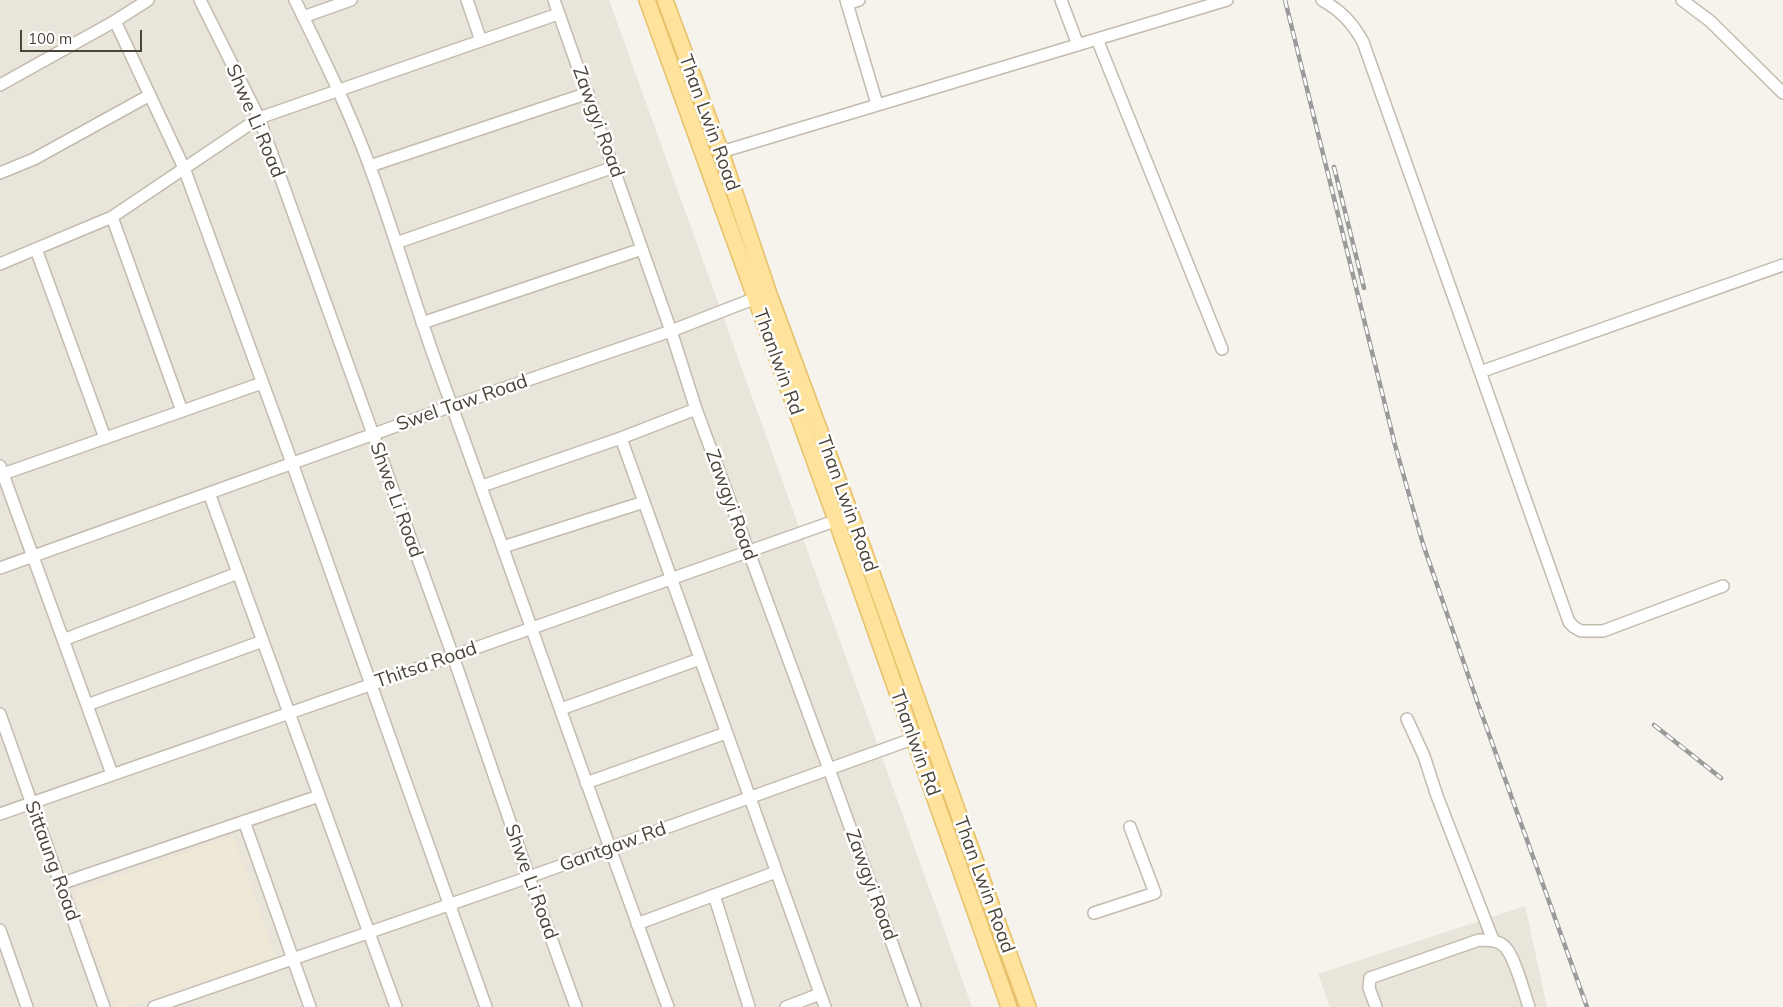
<!DOCTYPE html>
<html>
<head>
<meta charset="utf-8">
<style>
	body { margin:0 }
	#map { position:relative; width:1783px; height:1007px; overflow:hidden; background:#f6f3ec; font-family:Mulish,sans-serif }
	canvas { display:block }
	.scale { position:absolute; left:20px; top:30px; width:122px; height:22px; box-sizing:border-box; border:2px solid #4b4439; border-top:0; padding-left:6px; font-size:15px; line-height:18px; white-space:nowrap; color:#4b4439; -webkit-text-stroke:4px #fff; paint-order:stroke }
</style>
</head>
<body>
<div id="map">
<canvas width="1783" height="1007"></canvas>
<div class="scale">100 m</div>
</div>
<script>
const g = document.querySelector('canvas').getContext('2d');
g.lineJoin = 'round';
function fillPath(path, color) { g.fillStyle = color; g.fill(path, 'evenodd'); }
function stroke(path, color, width, dash) { g.strokeStyle = color; g.lineWidth = width; g.lineCap = dash ? 'butt' : 'round'; g.setLineDash(dash || []); g.stroke(path); }
function write(font, color, halo, rows, align = 'center') {
  g.font = font + ' Mulish,sans-serif'; g.lineWidth = 5; g.setLineDash([]); g.textBaseline = 'middle'; g.strokeStyle = halo; g.fillStyle = color; for (const [text, x, y, turn = 0] of rows) {
    g.save(); g.translate(x, y); g.rotate((+turn || 0) * Math.PI / 180); g.textAlign = isNaN(turn) ? turn : align; if (halo) g.strokeText(text, 0, 0); g.fillText(text, 0, 0); g.restore();
  }
}
const residential = new Path2D(`
	M0,0H609L972,1007H0Z
	M1525,906L1547,1007H1330L1318,974Z`);
const education = new Path2D(`
	M233,836L275,957L127,1007H115L74,892Z`);
const minor = new Path2D(`
	M200,0L259,118L453,656L529,877L576,1007
	M295,0C322,55 349,110 370,167C393,230 412,294 434,357C513,573 588,791 668,1007
	M467,0L481,41
	M554,0L671,331L696,409L829,769L915,1007
	M846,0L877,104
	M1061,0L1078,45
	M1322,0C1341,11 1352,22 1363,42L1569,622L1574,627L1581,631H1603L1723,586
	M1682,0L1710,21L1783,93
	M847,4L859,0
	M303,17L351,0
	M115,21L184,168L292,463L486,1007
	M1097,39L1222,349
	M0,85L115,21L148,0
	M721,152L1227,0
	M370,166L588,93
	M0,173L34,159L150,95
	M112,217L182,411
	M396,243L614,167
	M36,249L105,438
	M0,264L112,217L259,118L558,14
	M422,323L642,249
	M1480,372L1783,265
	M621,438L825,1007
	M0,466L112,774
	M3,474L262,383
	M482,486L621,438L696,409
	M209,493L396,1007
	M503,547L644,502
	M0,568L452,406L671,331L761,296
	M63,640L238,573
	M87,705L263,641
	M561,709L700,659
	M0,714L104,1007
	M1407,719L1424,756L1437,796L1493,940
	M586,783L726,733
	M0,814L453,656L843,518
	M244,821L310,1007
	M60,884L319,796
	M714,895L749,1007
	M1094,913L1155,893L1130,827
	M637,924L776,872
	M0,930L27,1007
	M154,1007L529,877L929,733
	M786,1007L820,994
	M1376,1007L1369,988L1370,978L1479,940C1489,940 1498,940 1505,947C1515,957 1524,993 1529,1007`);
const major = new Path2D(`
	M647,0L836,520L1009,1007
	M665,0L721,152L769,294L851,515L1028,1007`);
const rail = new Path2D(`
	M1285,0L1395,445L1423,544L1477,701L1587,1007
	M1334,167L1364,288
	M1654,725L1721,778`);
const streetNames = [
	["Shwe Li Road",255,121,67],
	["Zawgyi Road",598,122,70],
	["Than Lwin Road",709,123,70],
	["Thanlwin Rd",778,362,70],
	["Swel Taw Road",462,403,-19],
	["Shwe Li Road",396,500,70],
	["Than Lwin Road",847,504,70],
	["Zawgyi Road",731,505,70],
	["Thitsa Road",426,665,-19],
	["Thanlwin Rd",915,743,70],
	["Gantgaw Rd",613,847,-20],
	["Sittaung Road",52,861,70],
	["Shwe Li Road",531,882,70],
	["Zawgyi Road",871,885,70],
	["Than Lwin Road",984,885,70]
];
fillPath(residential, '#eae5da');
fillPath(education, '#efe8d6');
stroke(minor, '#c2bbae', 14);
stroke(major, '#e6c16a', 18);
stroke(minor, '#fff', 11);
stroke(major, '#ffe39c', 15);
stroke(rail, '#9a9a9a', 4.5);
stroke(rail, '#fff', 2.5, [8]);
write('19px', '#4b4439', '#fff', streetNames);
</script>
</body>
</html>
